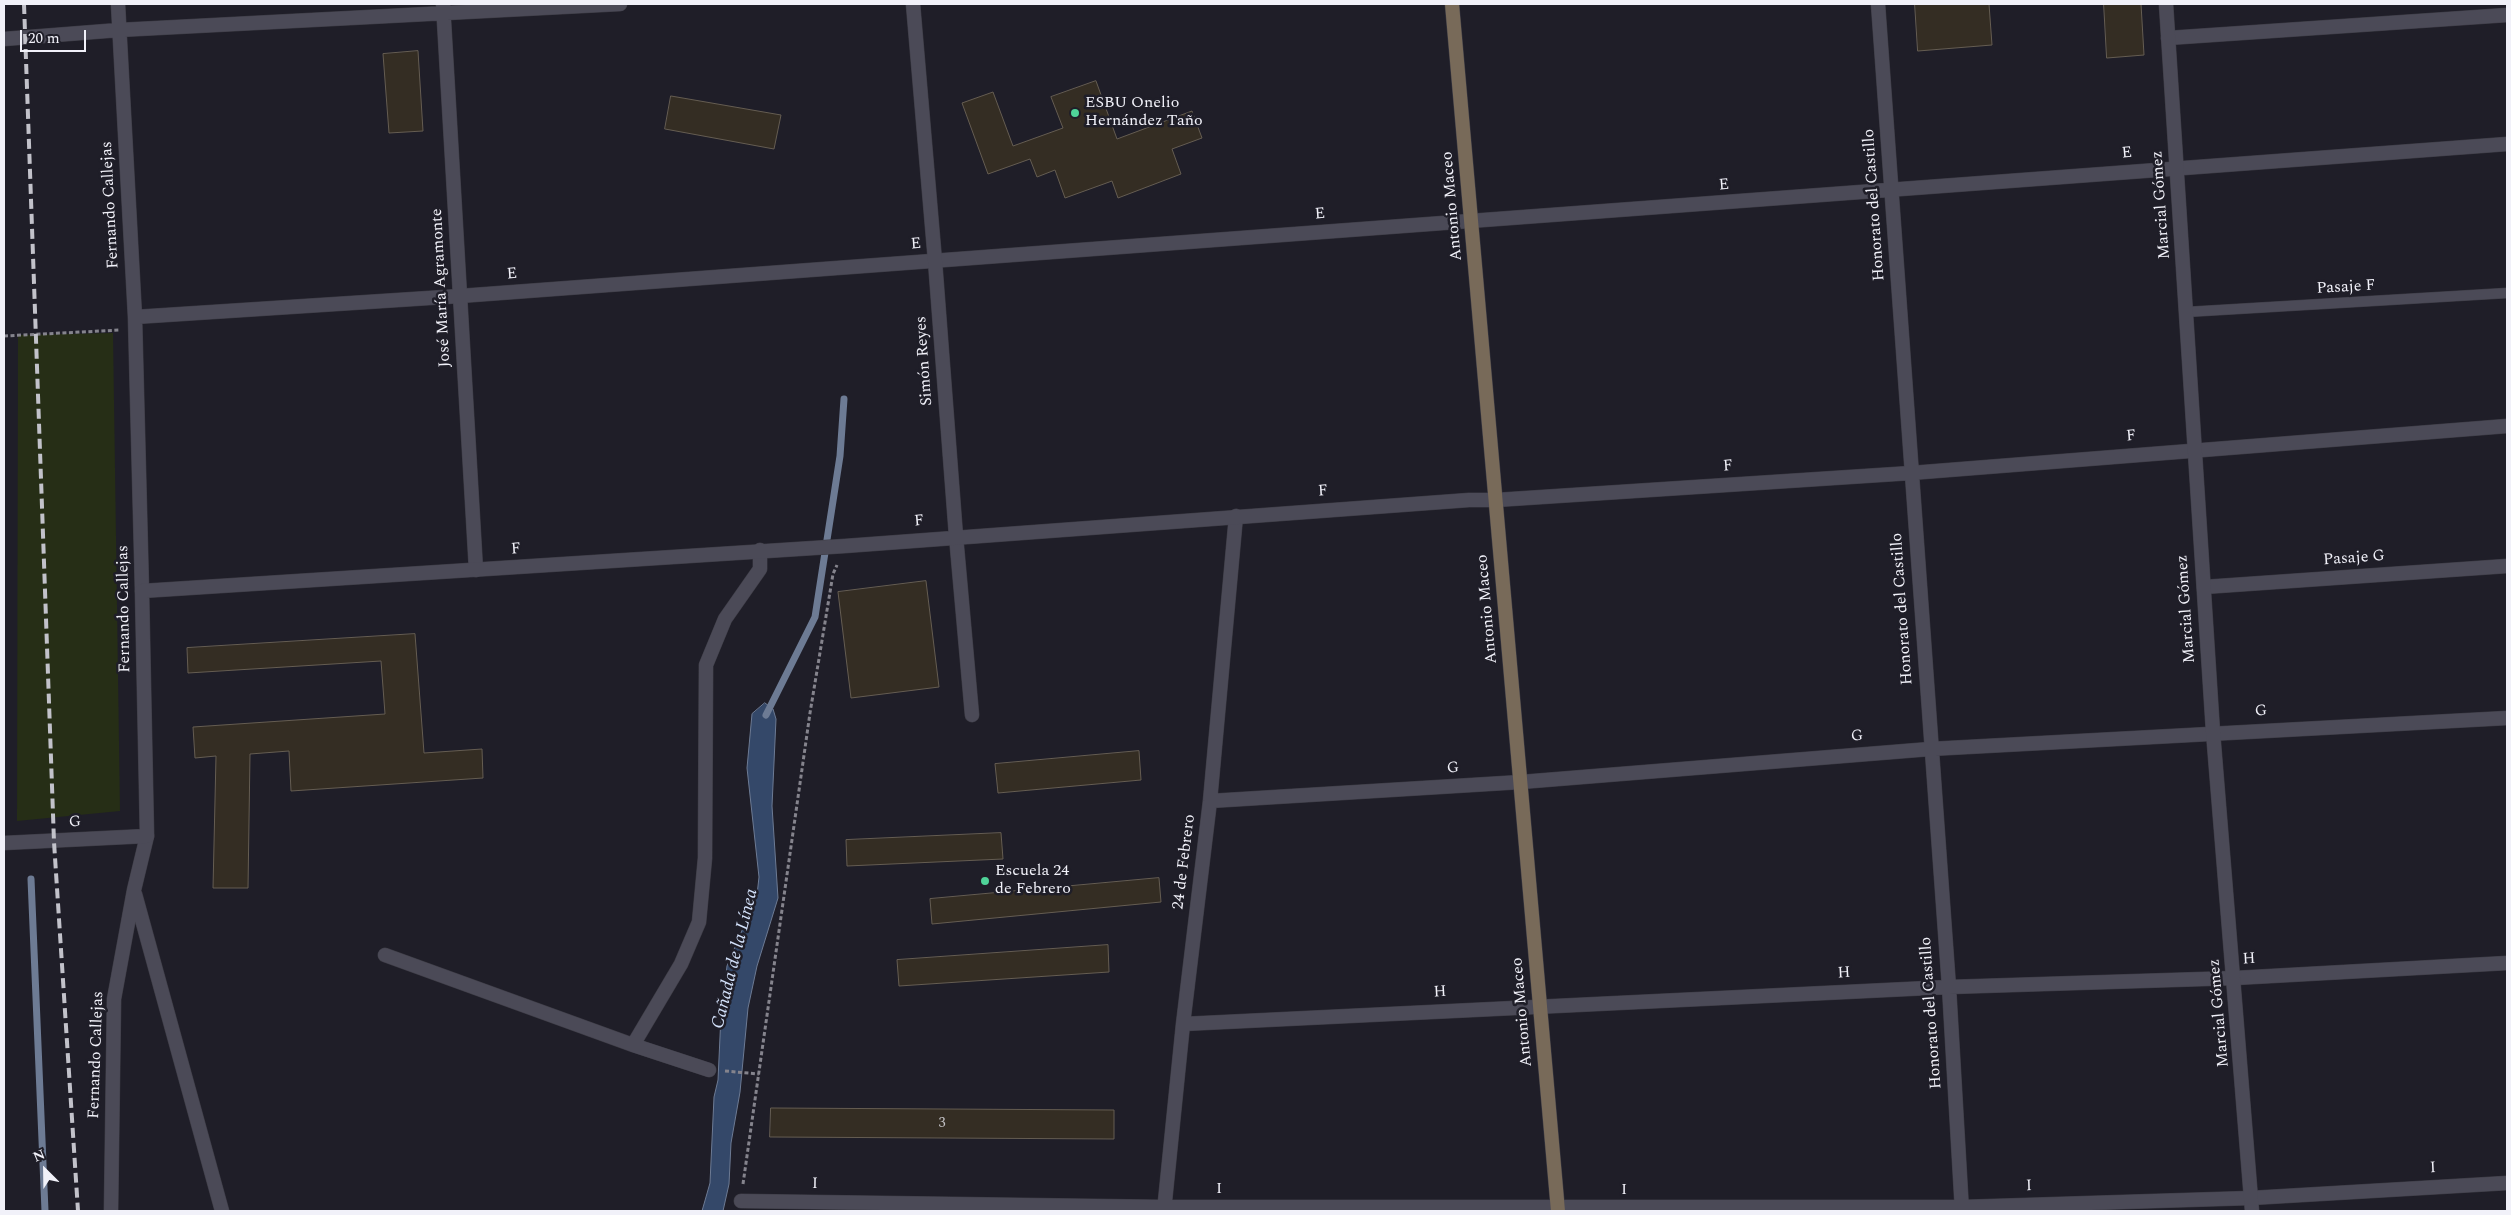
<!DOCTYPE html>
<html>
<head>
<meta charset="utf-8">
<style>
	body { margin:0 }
	#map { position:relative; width:2511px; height:1215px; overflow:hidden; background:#1f1e28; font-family:Spectral,serif }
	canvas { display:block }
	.frame { position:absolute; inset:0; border:5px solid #f1f1f9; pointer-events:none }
	.north { position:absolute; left:20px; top:1145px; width:50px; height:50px; -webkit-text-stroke:4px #1f1e28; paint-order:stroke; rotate:337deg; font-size:14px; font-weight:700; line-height:20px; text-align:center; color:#f1f1f9 }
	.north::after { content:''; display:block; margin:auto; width:18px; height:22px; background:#f1f1f9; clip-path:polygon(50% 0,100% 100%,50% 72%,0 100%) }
	.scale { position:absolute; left:20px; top:30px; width:66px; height:22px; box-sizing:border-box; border:2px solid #f1f1f9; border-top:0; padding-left:6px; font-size:15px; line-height:18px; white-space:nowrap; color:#f1f1f9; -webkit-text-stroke:4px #1f1e28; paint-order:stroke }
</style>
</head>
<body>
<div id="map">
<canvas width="2511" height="1215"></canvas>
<div class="frame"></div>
<div class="north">N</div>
<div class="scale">20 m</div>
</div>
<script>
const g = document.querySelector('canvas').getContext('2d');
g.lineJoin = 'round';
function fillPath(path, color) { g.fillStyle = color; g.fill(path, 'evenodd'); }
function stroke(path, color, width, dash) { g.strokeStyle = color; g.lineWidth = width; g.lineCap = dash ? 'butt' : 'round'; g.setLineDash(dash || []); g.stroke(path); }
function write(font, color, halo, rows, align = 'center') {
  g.font = font + ' Spectral,serif'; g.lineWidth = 5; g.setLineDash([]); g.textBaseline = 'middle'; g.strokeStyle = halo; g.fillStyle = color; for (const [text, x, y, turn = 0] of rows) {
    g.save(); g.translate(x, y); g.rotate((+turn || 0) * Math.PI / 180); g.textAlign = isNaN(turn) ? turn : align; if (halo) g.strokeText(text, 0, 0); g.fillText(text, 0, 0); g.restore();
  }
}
const green = new Path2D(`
	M113,333L120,811L17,821L18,335Z`);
const water = new Path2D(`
	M765,703L773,709L776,719L772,806L778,898L757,966L748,1008L740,1092L731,1143L729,1184L723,1211H702L710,1183L714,1097L718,1080L721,1015L727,966L757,895L759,877L747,768L752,714Z`);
const stream = new Path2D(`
	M766,715L815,617L840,456L844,399
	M31,879L45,1211`);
const building = new Path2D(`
	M1915,4H1989L1992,45L1918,51Z
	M2104,4H2141L2144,55L2107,58Z
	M418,51L423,131L389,133L383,54Z
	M1096,81L1117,139L1192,111L1202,138L1172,149L1181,174L1118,198L1112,181L1065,198L1055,170L1037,177L1030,159L988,174L962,103L993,92L1013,146L1063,128L1051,97Z
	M671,96L781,115L774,149L665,129Z
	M926,581L939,687L851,698L838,592Z
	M415,634L424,753L482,749L483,778L291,791L289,751L250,754L248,888H213L216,756L195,758L193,727L385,714L381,661L188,673L187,648Z
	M1139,751L1141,780L998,793L995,764Z
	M1001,833L1003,859L847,866L846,840Z
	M1159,878L1161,902L932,924L930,899Z
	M1108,945L1109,972L899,986L897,960Z
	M771,1108L1114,1110V1139L770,1137Z`);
const path = new Path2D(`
	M4,336L120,330
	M725,1071L759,1074
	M743,1184L810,713L833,574L837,565`);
const service = new Path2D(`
	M2186,312L2507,293`);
const minor = new Path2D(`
	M118,4L135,317L142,591
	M443,4L476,570
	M1878,4L1949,987L1962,1211
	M2168,38L2507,15
	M4,39L119,30L620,4
	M135,317L460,296L2507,144
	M1496,500L1911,473L2507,426
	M956,536L972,715
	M2204,587L2507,566
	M1210,801L1521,782L1930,749L2507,718
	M135,894L222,1211
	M385,955L633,1045L709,1070
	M1183,1024L1949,987L2235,978L2507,963
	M633,1045L681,964L699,922L705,858L706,665L725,619L760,569V550
	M741,1201L1165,1207H1962L2251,1198L2507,1183
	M111,1211L114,999L134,890L147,836
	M1164,1211L1183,1024L1210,801L1236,516`);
const tertiary = new Path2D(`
	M913,4L935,261L956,536
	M2166,4L2213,732L2252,1211
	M4,843L147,836L142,591L845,546L1469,500H1496`);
const secondary = new Path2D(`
	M1452,4L1558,1211`);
const rail = new Path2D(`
	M24,4L54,842L78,1211`);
const markers = [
	[1075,113,5,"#4fd399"],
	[985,881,5,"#4fd399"]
];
const numberNames = [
	["3",942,1124]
];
const poiNames = [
	["ESBU Onelio",1085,104],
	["Hernández Taño",1085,122],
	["Escuela 24",995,872],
	["de Febrero",995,890]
];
const streetNames = [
	["E",2127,154,-5],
	["E",1724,186,-4],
	["Fernando Callejas",111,205,-93],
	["Honorato del Castillo",1875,205,-94],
	["Marcial Gómez",2162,205,-94],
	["Antonio Maceo",1453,206,-95],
	["E",1320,215,-4],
	["E",916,245,-4],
	["E",512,275,-4],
	["José María Agramonte",442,288,-93],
	["Pasaje F",2346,288,-3],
	["Simón Reyes",925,361,-94],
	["F",2131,437,-5],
	["F",1728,467,-4],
	["F",1323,492,-4],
	["F",919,522,-5],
	["F",516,550,-4],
	["Pasaje G",2354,559,-4],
	["Fernando Callejas",125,609,-91],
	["Antonio Maceo",1488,609,-95],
	["Honorato del Castillo",1903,609,-94],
	["Marcial Gómez",2187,609,-94],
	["G",2261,712,-3],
	["G",1857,737,-5],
	["G",1453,769,-3],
	["G",75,823,-3],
	["24 de Febrero",1185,862,-83],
	["H",2249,960,-3],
	["H",1844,974,-3],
	["H",1440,993,-3],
	["Antonio Maceo",1523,1012,-95],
	["Honorato del Castillo",1932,1013,-94],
	["Marcial Gómez",2220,1013,-95],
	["Fernando Callejas",97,1055,-88],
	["I",2433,1169,-3],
	["I",815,1185,1],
	["I",2029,1187,-2],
	["I",1219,1190],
	["I",1624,1191]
];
const waterNames = [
	["Cañada de la Línea",736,959,-76]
];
fillPath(green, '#262e16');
fillPath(water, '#344869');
stroke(water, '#6d7b94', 1);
stroke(stream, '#6d7b94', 7);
fillPath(building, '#342d23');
stroke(building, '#655d52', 1);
stroke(service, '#3c3b44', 11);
stroke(minor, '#3c3b44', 15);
stroke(tertiary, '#3c3b44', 15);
stroke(secondary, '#3c3b44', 15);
stroke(path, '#85848d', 3, [4, 2.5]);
stroke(service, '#4b4a57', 10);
stroke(minor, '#4b4a57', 14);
stroke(tertiary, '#4b4a57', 14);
stroke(secondary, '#786a59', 14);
stroke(rail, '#c2c2ca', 4, [10, 5]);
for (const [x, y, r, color] of markers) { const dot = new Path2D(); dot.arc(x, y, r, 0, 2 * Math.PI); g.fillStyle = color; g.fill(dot); stroke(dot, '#1f1e28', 2); }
write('14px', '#c2c0c4', null, numberNames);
write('16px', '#f1f1f9', '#1f1e28', poiNames, 'left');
write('16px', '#f1f1f9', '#1f1e28', streetNames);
write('italic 18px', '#d4e2fb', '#1f1e28', waterNames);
</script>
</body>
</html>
